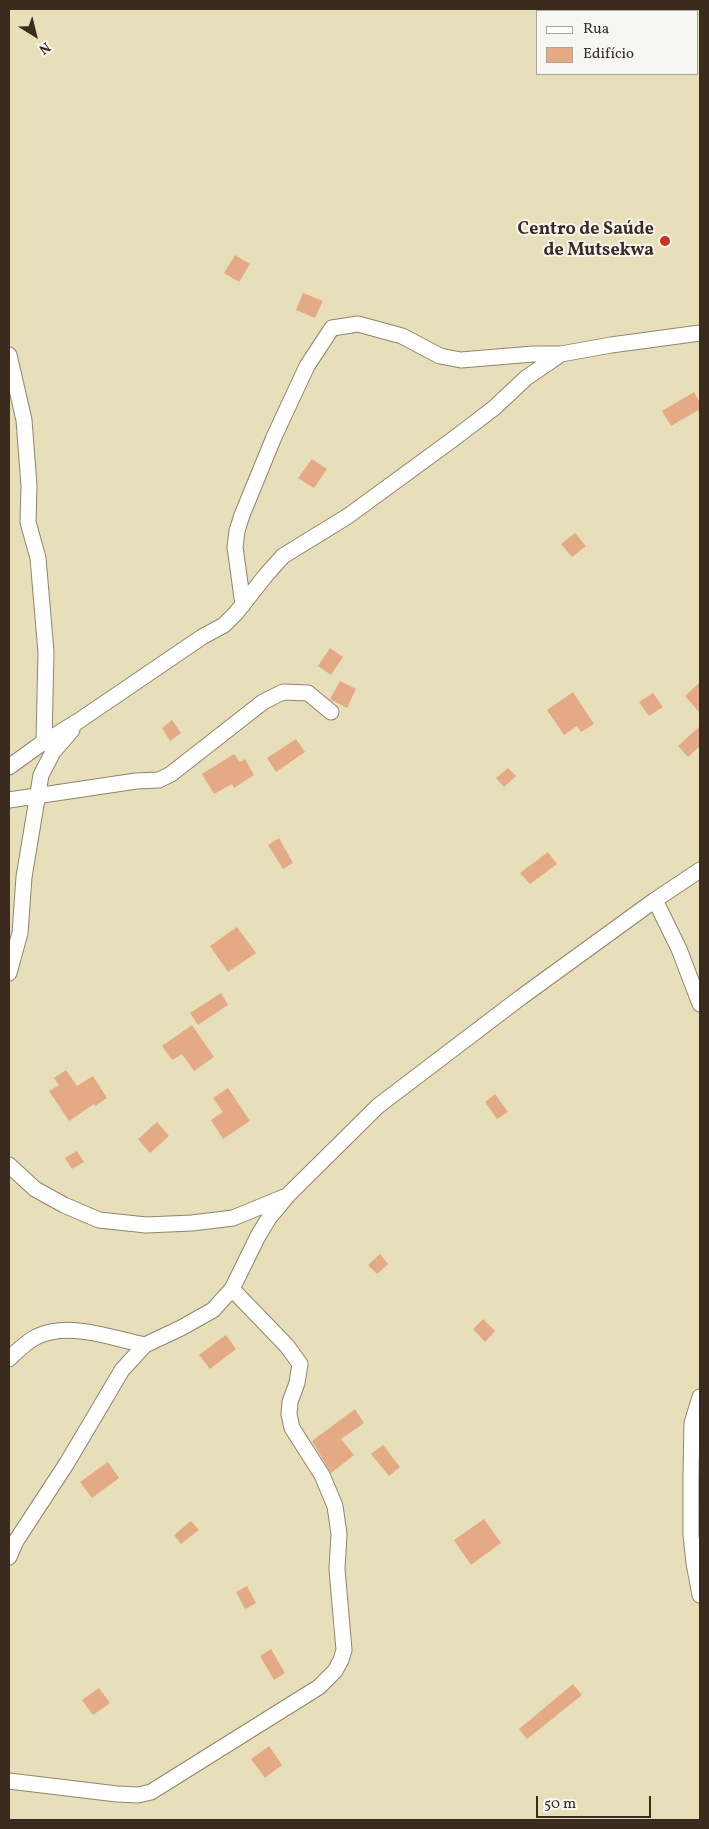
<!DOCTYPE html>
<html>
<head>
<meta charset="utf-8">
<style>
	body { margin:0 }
	#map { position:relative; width:709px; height:1829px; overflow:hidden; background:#e7dfba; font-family:Vollkorn,serif }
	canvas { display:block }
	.frame { position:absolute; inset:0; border:10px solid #3b2a1e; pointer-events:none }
	.legend { position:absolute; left:536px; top:10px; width:162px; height:65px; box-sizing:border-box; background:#f6f6f2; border:1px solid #aba49d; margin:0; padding:6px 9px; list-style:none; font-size:15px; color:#3b2a1e }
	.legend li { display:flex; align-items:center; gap:10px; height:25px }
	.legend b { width:25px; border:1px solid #aba49d }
	.north { position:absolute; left:10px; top:10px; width:50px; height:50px; -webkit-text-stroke:4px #f6f6f2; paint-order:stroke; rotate:144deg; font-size:14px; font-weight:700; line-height:20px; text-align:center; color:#3b2a1e }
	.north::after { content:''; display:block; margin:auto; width:18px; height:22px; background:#3b2a1e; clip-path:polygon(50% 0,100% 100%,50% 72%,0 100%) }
	.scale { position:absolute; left:536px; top:1796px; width:115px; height:22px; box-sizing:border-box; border:2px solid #3b2a1e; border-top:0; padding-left:6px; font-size:15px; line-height:18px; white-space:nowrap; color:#3b2a1e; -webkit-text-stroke:4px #f6f6f2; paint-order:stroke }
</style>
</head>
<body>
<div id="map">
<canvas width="709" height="1829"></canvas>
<div class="frame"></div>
<ul class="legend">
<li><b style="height:6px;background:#fff"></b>Rua</li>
<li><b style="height:14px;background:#e4aa86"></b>Edifício</li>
</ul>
<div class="north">N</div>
<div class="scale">50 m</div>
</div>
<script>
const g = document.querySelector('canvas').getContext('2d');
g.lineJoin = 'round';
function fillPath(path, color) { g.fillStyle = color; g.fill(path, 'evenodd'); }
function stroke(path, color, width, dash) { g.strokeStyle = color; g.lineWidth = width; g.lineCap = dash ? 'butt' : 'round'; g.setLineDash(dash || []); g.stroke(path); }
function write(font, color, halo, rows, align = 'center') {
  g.font = font + ' Vollkorn,serif'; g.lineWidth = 4; g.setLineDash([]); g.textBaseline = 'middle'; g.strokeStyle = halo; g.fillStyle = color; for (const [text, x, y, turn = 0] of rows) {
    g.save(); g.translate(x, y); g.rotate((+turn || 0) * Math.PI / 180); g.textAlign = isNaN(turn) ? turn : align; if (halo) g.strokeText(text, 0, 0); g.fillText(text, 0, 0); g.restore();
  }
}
const building = new Path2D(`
	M235,255L250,264L239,282L224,273Z
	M303,293L323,301L315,318L296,310Z
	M694,392L700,403V409L671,426L662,411Z
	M312,459L327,469L314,488L298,478Z
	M575,533L586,546L572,557L561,544Z
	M330,648L343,657L331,675L318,666Z
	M340,681L356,689L347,708L330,699Z
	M700,682V713L685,696Z
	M573,692L594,724L581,732L577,726L564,735L547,710Z
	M653,693L663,707L649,716L639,702Z
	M172,720L181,733L170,741L162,728Z
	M700,726V746L688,757L678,746Z
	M296,739L305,752L276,772L267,758Z
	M234,754L240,762L245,759L254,775L234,788L232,784L214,794L202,774Z
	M508,768L516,776L504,787L496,778Z
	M279,838L293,863L283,869L268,845Z
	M548,852L557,864L530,884L520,873Z
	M237,927L256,953L228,972L210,946Z
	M221,993L228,1005L198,1025L190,1013Z
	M192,1025L214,1057L194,1071L182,1054L172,1060L162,1046Z
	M66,1070L77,1086L93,1076L107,1098L95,1106L94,1104L69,1121L49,1091L59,1085L54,1078Z
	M228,1088L250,1121L223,1139L211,1120L223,1112L213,1098Z
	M495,1094L508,1112L497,1119L485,1102Z
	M157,1122L169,1136L150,1153L138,1139Z
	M77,1151L84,1162L72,1169L65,1158Z
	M380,1254L388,1264L377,1274L368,1265Z
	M483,1319L495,1331L485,1342L473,1329Z
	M226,1335L236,1349L210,1369L199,1355Z
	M355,1409L364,1423L341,1439L354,1455L331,1473L312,1441Z
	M383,1445L400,1467L389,1476L371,1454Z
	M108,1462L119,1478L92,1498L80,1482Z
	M484,1519L501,1543L471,1565L454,1540Z
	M191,1521L199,1530L181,1544L174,1535Z
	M247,1586L256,1603L245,1609L236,1592Z
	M271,1649L285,1673L274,1680L260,1656Z
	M573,1684L582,1695L527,1739L519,1729Z
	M99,1688L110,1703L93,1715L82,1700Z
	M269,1746L282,1765L265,1778L251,1759Z`);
const street = new Path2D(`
	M9,355L24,420L29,486L28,522L38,558L46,652L44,742
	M243,605L235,547L237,531L242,515L274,437L307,366L332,328L358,324L402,336L440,356L461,360L533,354H561
	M9,767L38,746L80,720L202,637L224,625L236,613L266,575L283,556L348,516L452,440L494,408L526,378L561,354L611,345L700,333
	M9,800L136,781L159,780L171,774L263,702L283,692L308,693L331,712
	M655,900L679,949L700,1004
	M9,973L20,933L24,877L41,775L53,752L72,730
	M9,1165L35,1189L64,1205L99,1220L146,1225L192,1223L233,1218L284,1197
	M9,1359C17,1351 26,1342 36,1337C70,1321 111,1338 145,1345
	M700,1397L692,1423L691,1478V1535L694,1563L700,1595
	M9,1557L16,1541L67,1463L122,1370L145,1345L181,1328L213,1310L232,1289L258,1236L269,1218L288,1195L378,1106L520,998L655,900L700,870
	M9,1781L117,1794L138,1795L151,1792L319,1687L335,1671L341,1660L344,1650L337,1569L339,1534L335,1506L322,1475L292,1428L289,1414L290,1402L297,1383L300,1364L287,1346L232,1289`);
const markers = [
	[665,241,6,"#c8321e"]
];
const poiNames = [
	["Centro de Saúde",654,231],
	["de Mutsekwa",654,252]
];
fillPath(building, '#e4aa86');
stroke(street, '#91846c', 17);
stroke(street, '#fff', 15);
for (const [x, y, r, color] of markers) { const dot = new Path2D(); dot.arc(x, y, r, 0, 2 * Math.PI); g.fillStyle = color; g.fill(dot); stroke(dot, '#f6f6f2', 2); }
write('bold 18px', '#3b2a1e', '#f6f6f2', poiNames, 'right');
</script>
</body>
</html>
